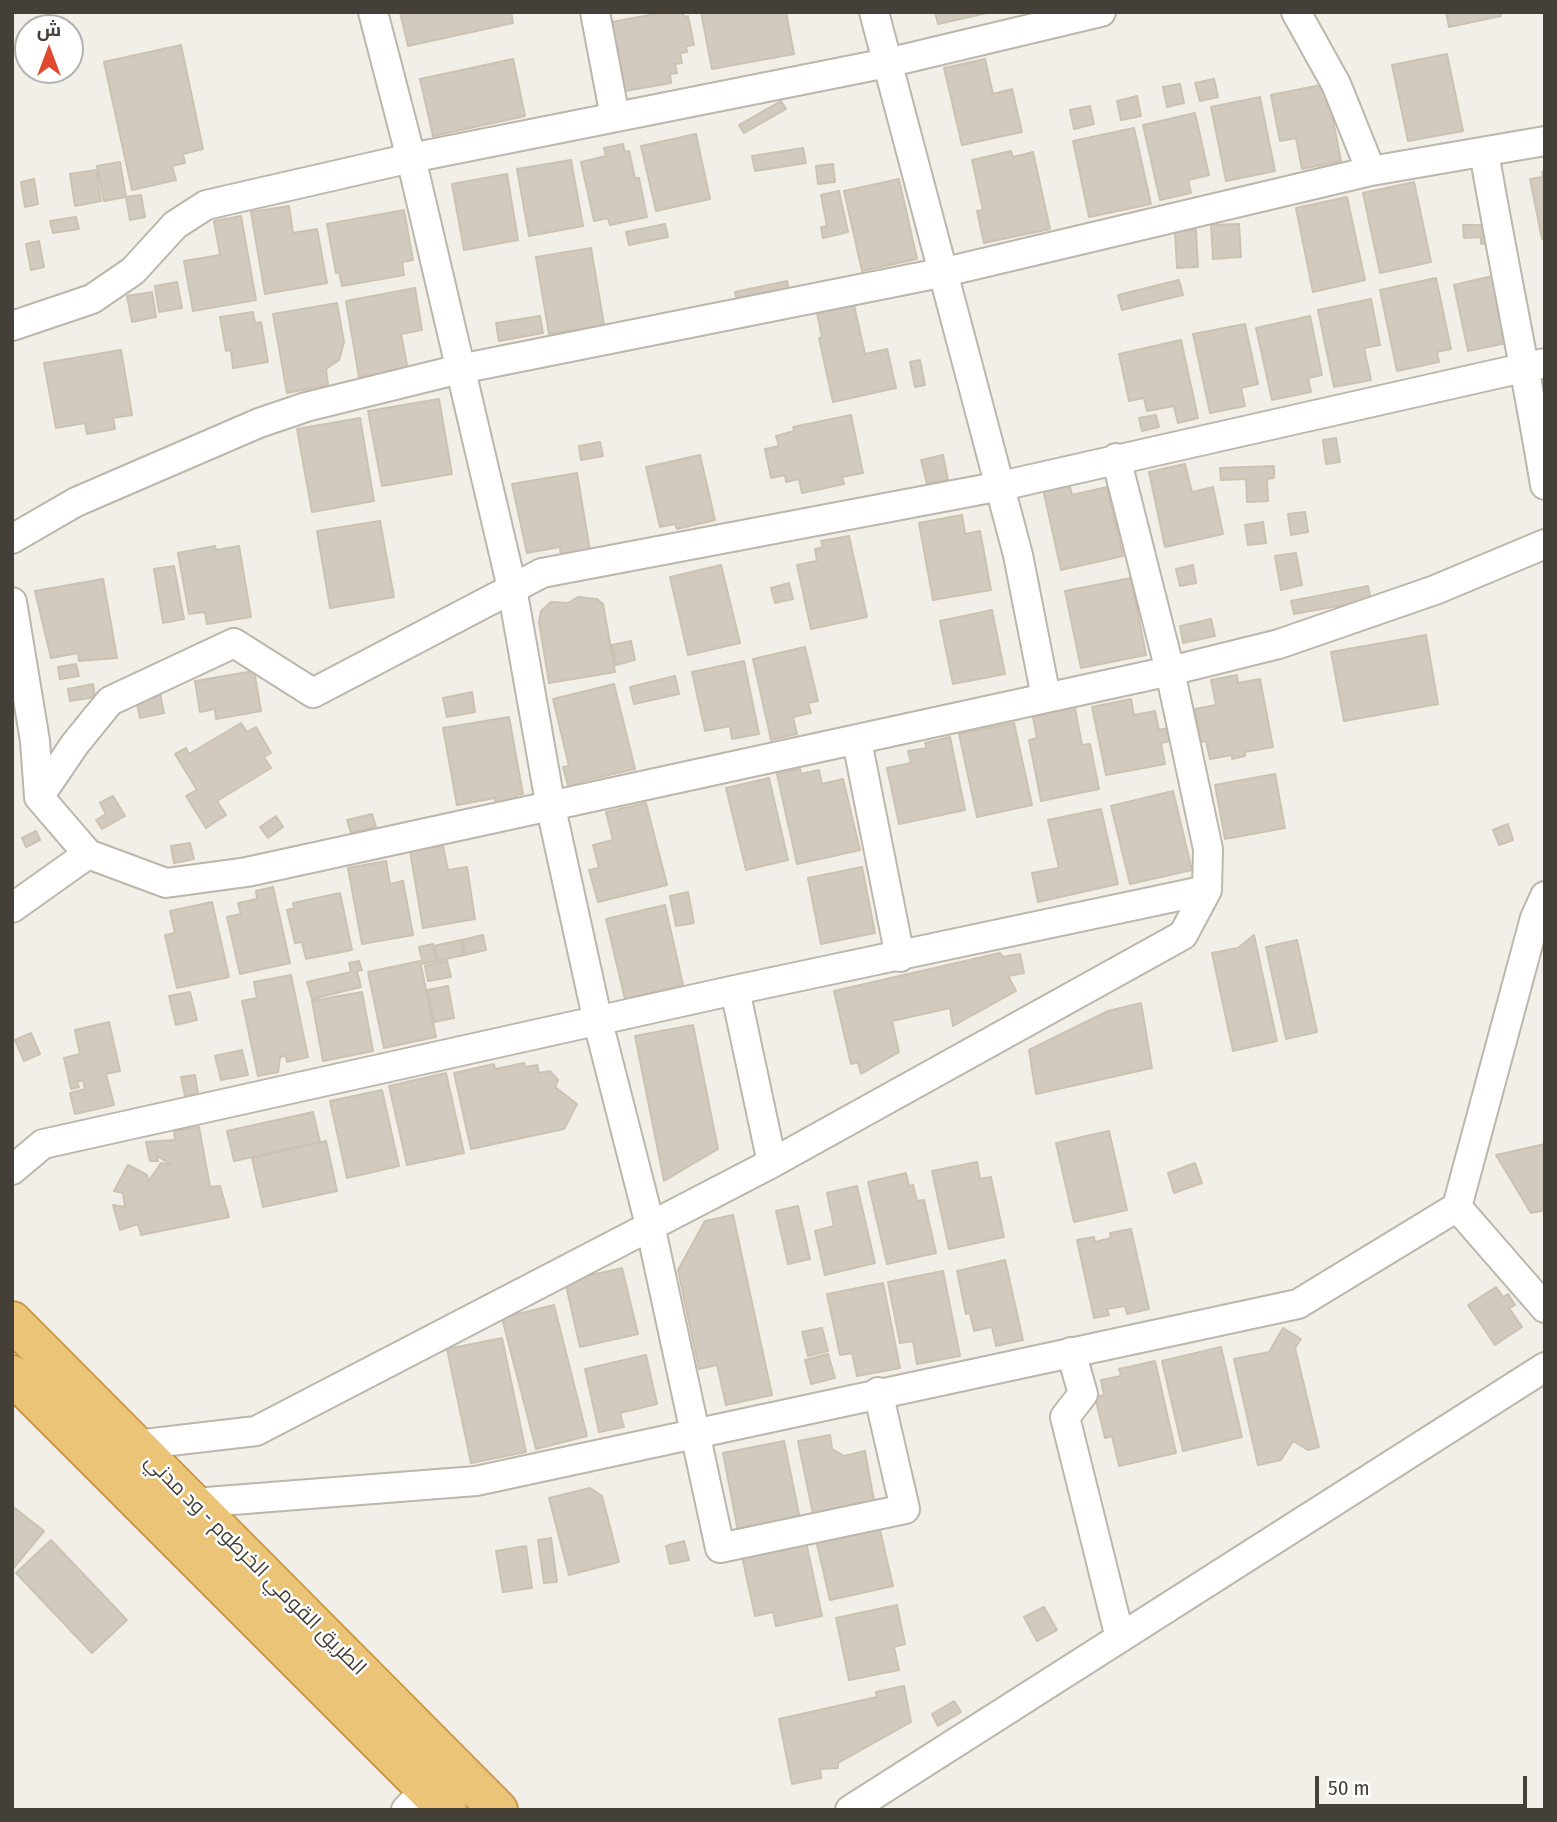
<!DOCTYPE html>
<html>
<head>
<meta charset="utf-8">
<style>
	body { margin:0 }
	#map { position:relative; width:1557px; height:1822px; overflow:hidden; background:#f2eee8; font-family:"Fira Sans Condensed",Cairo,sans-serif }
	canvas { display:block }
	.frame { position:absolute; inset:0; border:14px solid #443f37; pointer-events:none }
	.north { position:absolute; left:14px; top:14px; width:70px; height:70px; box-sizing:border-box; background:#fff; border:2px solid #b4b2af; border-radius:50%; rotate:0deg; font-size:19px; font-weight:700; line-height:28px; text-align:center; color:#443f37 }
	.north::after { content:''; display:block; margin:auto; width:24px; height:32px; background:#e04930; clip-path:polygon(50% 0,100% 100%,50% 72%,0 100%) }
	.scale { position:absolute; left:1315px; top:1776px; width:212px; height:32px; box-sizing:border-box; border:4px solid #443f37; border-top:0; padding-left:9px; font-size:21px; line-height:24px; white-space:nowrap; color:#443f37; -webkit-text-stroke:5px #fff; paint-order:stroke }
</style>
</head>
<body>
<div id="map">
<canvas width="1557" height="1822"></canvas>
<div class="frame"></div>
<div class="north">ش</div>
<div class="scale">50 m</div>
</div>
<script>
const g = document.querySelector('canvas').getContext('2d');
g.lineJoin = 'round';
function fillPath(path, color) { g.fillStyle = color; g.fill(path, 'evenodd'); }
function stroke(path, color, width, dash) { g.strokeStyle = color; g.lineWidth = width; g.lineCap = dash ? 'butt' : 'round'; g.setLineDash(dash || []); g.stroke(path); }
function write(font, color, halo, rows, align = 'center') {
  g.font = font + ' "Fira Sans Condensed",Cairo,sans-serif'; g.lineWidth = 5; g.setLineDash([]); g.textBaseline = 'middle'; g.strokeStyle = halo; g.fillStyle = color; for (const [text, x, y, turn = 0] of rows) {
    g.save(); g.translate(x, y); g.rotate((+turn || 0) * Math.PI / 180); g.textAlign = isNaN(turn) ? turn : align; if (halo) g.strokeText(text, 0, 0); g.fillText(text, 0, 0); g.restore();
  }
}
const building = new Path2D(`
	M400,12H511L513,23L408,46Z
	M666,12H683L684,17L688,16L694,45L686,46L687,52L680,53L682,63L675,64L677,73L670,74L671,83L625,91L612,22Z
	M701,12H786L794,54L712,69Z
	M935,12H991L938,24Z
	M1446,12H1500L1501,16L1449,27Z
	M181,45L203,149L183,154L185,163L172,166L176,180L132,190L104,62Z
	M1447,54L1463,131L1408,141L1392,65Z
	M513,59L525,116L433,136L420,79Z
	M985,59L993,94L1012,89L1022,132L962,145L944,68Z
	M1214,79L1218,97L1200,101L1195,83Z
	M1180,84L1184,103L1167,107L1163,87Z
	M1326,84L1341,161L1302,169L1296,138L1280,141L1271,95Z
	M1137,96L1141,116L1121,120L1117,101Z
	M1260,97L1275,171L1226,181L1211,107Z
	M781,101L786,109L744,133L739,125Z
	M1090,106L1094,124L1074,129L1070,110Z
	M1195,113L1209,175L1188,180L1191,193L1160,200L1143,125Z
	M1134,128L1151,204L1089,217L1073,141Z
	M696,134L710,199L656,211L641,146Z
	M623,144L625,152L629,151L635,178H639L647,217L610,225L608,218L594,221L581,162L606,156L604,148Z
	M803,148L806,163L755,171L752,156Z
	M1011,151L1013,157L1033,152L1050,229L984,243L977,211L983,210L972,160Z
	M571,160L583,226L529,236L517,169Z
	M120,162L126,197L104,201L97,166Z
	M833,164L835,182L818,184L816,166Z
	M96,170L101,201L75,206L70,174Z
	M1542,172H1545V239H1542L1530,179L1543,177Z
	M507,174L518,240L464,250L452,184Z
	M34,179L38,204L25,207L21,182Z
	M899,179L917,259L862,271L844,191Z
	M1414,182L1431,262L1380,273L1363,193Z
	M839,191L848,232L823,238L821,227L827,226L821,195Z
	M141,195L145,217L130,220L126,197Z
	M1347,197L1365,280L1313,292L1296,208Z
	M289,206L293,233L317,229L327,283L265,294L251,212Z
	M404,210L413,260L402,262L404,275L342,286L339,272L336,273L327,224Z
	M241,216L256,300L193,311L184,261L220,255L214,221Z
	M76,217L79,229L53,233L50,221Z
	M665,224L668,237L629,245L626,232Z
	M1239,224L1241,257L1213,259L1211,225Z
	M1463,225H1488L1489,243L1481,244V237L1464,238Z
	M1196,230L1198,267L1177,268L1175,231Z
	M39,241L44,267L31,270L26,244Z
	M591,248L604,325L549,334L536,257Z
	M1501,274L1516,341L1468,351L1454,285Z
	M1436,278L1451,349L1437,352L1439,362L1397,371L1380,290Z
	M1179,280L1183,295L1122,310L1118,295Z
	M787,281L789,290L737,301L735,292Z
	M177,282L182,308L159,312L155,286Z
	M415,288L422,330L401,334L408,370L359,377L346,301Z
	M152,292L156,317L132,322L127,296Z
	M1371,299L1380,345L1364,348L1371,380L1334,387L1318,310Z
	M337,303L344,342L339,360L326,369L328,385L287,393L273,314Z
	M854,305L865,354L887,349L896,388L833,402L819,338L822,337L817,313Z
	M253,312L255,323L261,322L268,362L233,368L231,350L226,351L220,317Z
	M540,316L543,333L499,341L496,323Z
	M1310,316L1322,375L1308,378L1311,392L1272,400L1256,328Z
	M1245,324L1258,384L1241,388L1245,406L1210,413L1193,334Z
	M1181,340L1198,418L1178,423L1174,406L1147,411L1144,398L1129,401L1119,354Z
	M121,350L132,415L113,418L115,429L87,434L85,423L56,428L44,363Z
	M920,360L925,385L915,387L910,362Z
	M439,399L452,474L382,486L368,411Z
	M851,415L863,473L842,477L844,484L802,493L799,479L786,482L785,475L771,478L765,449L779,446L776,436L794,431L793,427Z
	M1156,415L1159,427L1142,431L1139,418Z
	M360,418L374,501L312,512L297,429Z
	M1336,438L1340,462L1326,464L1323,440Z
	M600,442L603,456L581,460L579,446Z
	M700,455L715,520L677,529L675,524L660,527L646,467Z
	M943,455L948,480L927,484L921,460Z
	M1185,464L1192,492L1213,487L1223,534L1165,547L1149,472Z
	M1274,466V478L1267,479L1268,501L1247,502L1246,479L1221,480L1220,468Z
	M577,473L590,551L561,556L560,547L527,553L512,484Z
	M1069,483L1072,495L1107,487L1123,556L1061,570L1043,489Z
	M1305,512L1308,532L1291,535L1288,514Z
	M962,515L965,534L980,531L991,590L933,600L919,523Z
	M380,521L394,597L330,608L317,531Z
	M1263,522L1266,543L1248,545L1245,525Z
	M849,536L867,617L811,629L797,565L817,561L815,549L823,547L821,541Z
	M215,546L216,550L239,546L251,617L207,624L205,612L189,614L178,553Z
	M1296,553L1302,585L1281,590L1275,556Z
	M721,565L740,643L688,655L670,577Z
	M1193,565L1196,583L1180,586L1176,569Z
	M174,566L184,619L163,623L154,569Z
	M1131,578L1146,655L1081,668L1065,591Z
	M103,579L117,658L79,661L78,653L51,658L35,591Z
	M789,583L793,599L775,603L771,588Z
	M1368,586L1371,600L1294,614L1291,601Z
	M578,597L597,599L603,604L615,672L549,683L539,622L541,611L551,602L568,603Z
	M992,610L1005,674L953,684L940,621Z
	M1211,619L1215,636L1183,643L1180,626Z
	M1426,635L1438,704L1344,721L1331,652Z
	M631,641L635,660L616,665L612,645Z
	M805,647L818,701L808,703L811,713L793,717L797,734L771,740L753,659Z
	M744,661L759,734L732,739L730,726L705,731L692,672Z
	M76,664L79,676L60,679L58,667Z
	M254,671L261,711L216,719L215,709L200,712L195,681Z
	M1237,675L1238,683L1260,679L1273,747L1245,752V756L1232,759V755L1210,759L1206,741L1201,742L1195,709L1216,705L1211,680Z
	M675,676L679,694L634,704L630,687Z
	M93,684L95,697L70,701L68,689Z
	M614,684L635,769L583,781L584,785L569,789L563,767L569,766L553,699Z
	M472,692L475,712L447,717L443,698Z
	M160,693L164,713L140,718L136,698Z
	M1131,699L1134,715L1155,711L1159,730L1167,728L1170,741L1161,743L1165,764L1106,775L1092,707Z
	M1074,703L1082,745L1090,744L1099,789L1041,801L1029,740L1037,738L1032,711Z
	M509,717L523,794L516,795L518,803L497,807L495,798L457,805L443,728Z
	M241,723L247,732L256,727L271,753L264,757L271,768L217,801L226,815L206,828L186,796L197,790L175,754L186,748L189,754Z
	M1014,723L1032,805L977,817L959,734Z
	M950,737L965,810L899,824L887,768L911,763L908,751L927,748L925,743Z
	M800,769L801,774L819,770L822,784L843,779L860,850L797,864L777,774Z
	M1275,774L1285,828L1225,839L1215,785Z
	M769,778L788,860L746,870L726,788Z
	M1173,791L1192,870L1130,884L1111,806Z
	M113,796L125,816L102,829L96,820L106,814L100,803Z
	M646,803L667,885L598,902L589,870L599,868L593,845L613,840L606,812Z
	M1101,809L1118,884L1038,902L1032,873L1059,868L1048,820Z
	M372,814L376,827L351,833L347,820Z
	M276,816L283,827L268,838L260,827Z
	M1508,824L1513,840L1499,845L1493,830Z
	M36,831L40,840L26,847L22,838Z
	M190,843L194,859L174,863L171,846Z
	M443,846L448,870L467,867L475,919L423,928L410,851Z
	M386,861L390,884L403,881L413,935L362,944L348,868Z
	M862,867L875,933L821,944L808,878Z
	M273,887L290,963L240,974L227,917L241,914L238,903L257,899L256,891Z
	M688,892L694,923L676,926L670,896Z
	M340,893L352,950L306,959L302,942L295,943L287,910L294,908L293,903Z
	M212,902L229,977L177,988L165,935L175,933L170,911Z
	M665,905L683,985L625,999L606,919Z
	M483,935L486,950L465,955L462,940Z
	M1254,935L1277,1041L1233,1051L1212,953L1238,948Z
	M461,940L464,955L437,961L434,946Z
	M1297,940L1317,1032L1286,1039L1266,947Z
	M433,944L437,961L423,964L419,947Z
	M1000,953L1003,957L1020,954L1024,973L1008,976L1016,991L953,1026L950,1008L892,1021L899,1052L861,1074L858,1062L851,1064L834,991Z
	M359,961L362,970L357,971L361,987L312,999L307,982L351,972L349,963Z
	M420,961L436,1037L384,1048L368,972Z
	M447,961L451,977L428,981L425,966Z
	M291,975L308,1057L287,1062L286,1056L280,1057L278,1072L258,1076L242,1001L257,998L254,982Z
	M448,986L454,1018L434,1022L427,990Z
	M190,992L197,1020L176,1025L169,996Z
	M362,992L373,1051L323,1061L312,1001Z
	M1141,1003L1152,1068L1036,1094L1029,1050L1108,1011Z
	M109,1022L120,1071L106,1074L114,1105L75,1114L70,1093L85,1089L83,1080L77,1082L79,1087L71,1089L64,1058L80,1054L75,1030Z
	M693,1025L718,1149L664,1181L635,1036Z
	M31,1033L40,1054L24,1061L15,1040Z
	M242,1050L248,1075L221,1080L215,1056Z
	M524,1063L525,1067L537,1065L539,1073L550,1071L558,1080L555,1087L577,1104L564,1129L471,1149L454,1073L494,1064L495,1069Z
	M446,1073L464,1153L407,1165L389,1086Z
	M195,1075L198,1094L185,1096L181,1077Z
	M382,1090L399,1166L347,1178L330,1101Z
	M313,1112L320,1142L234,1161L227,1131Z
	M199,1127L210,1187L220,1186L229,1217L141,1235L138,1224L120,1230L113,1205L125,1207L123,1193L114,1191L128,1165L147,1175L148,1182L161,1163L171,1165L156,1155L158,1161H150L146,1142L175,1140L174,1131Z
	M1109,1131L1127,1210L1074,1222L1056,1143Z
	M326,1141L337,1191L263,1207L252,1158Z
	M1545,1144V1210L1531,1213L1496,1155Z
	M977,1162L980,1179L991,1177L1004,1237L949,1249L932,1171Z
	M1195,1163L1202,1183L1174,1193L1168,1173Z
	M906,1173L909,1186L913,1185L917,1201L924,1200L936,1253L887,1264L868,1182Z
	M857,1186L875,1263L825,1275L815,1231L834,1226L827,1193Z
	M798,1206L810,1259L788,1264L776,1211Z
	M733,1215L772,1395L726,1405L717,1365L699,1369L678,1270L705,1221Z
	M1131,1229L1149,1309L1127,1314L1125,1306L1107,1309L1109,1315L1094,1318L1077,1240L1094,1237L1095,1242L1111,1238L1110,1233Z
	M1005,1260L1023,1340L996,1346L992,1327L974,1331L970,1313L966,1314L957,1271Z
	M622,1268L638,1334L580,1347L565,1281Z
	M943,1271L960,1356L917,1364L913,1341L900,1343L888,1282Z
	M883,1283L900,1368L857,1376L852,1353L840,1355L827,1294Z
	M1496,1287L1503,1297L1508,1294L1515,1305L1509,1308L1522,1327L1495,1345L1468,1305Z
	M554,1305L587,1436L536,1449L502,1318Z
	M822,1328L828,1351L808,1356L802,1332Z
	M1283,1328L1301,1339L1295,1348L1319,1447L1308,1450L1293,1441L1281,1460L1258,1465L1234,1359L1269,1352Z
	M502,1338L526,1452L471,1463L447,1349Z
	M1221,1347L1242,1437L1183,1451L1162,1361Z
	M828,1354L835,1378L811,1384L805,1360Z
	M646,1355L657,1404L620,1413L624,1427L599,1432L585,1369Z
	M1155,1361L1176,1453L1119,1466L1112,1436L1105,1438L1095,1397L1104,1395L1101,1380L1121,1376L1119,1369Z
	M830,1435L832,1449L844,1456L865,1451L874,1501L813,1514L798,1441Z
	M784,1441L800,1519L738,1531L723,1453Z
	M590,1488L602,1496L619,1562L569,1575L549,1498Z
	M12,1506L44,1531L12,1570Z
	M879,1526L893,1586L830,1600L816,1540Z
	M551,1538L557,1582L544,1583L538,1540Z
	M51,1540L127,1620L92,1653L16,1573Z
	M684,1541L689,1560L670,1564L666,1546Z
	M806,1542L822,1616L776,1626L773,1612L755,1616L742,1556Z
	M526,1546L532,1588L503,1592L496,1551Z
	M897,1605L905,1644L894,1647L899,1670L849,1680L836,1618Z
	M1044,1607L1057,1630L1037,1641L1024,1617Z
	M904,1686L911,1722L838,1763V1768L820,1769L821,1778L792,1784L779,1719L877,1697L876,1692Z
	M954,1701L961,1712L938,1726L932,1714Z`);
const street = new Path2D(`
	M373,12L411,158L512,588L551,808L598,1022L650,1225L720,1548L905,1509L878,1392
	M595,12L615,117
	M874,12L1018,555L1046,697
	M1296,12L1336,84L1371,171
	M1484,152C1503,263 1527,374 1545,485
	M12,326L92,299L133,271L175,225L206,205L411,158L887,63L1101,12
	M12,539L76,502L259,423L306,407L460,369L945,272L1371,171L1545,141
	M12,602L35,741L39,797L88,854
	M857,741L900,957
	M39,797L75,744L110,701L234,643L313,693L542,573L1001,486L1545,363
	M1545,896L1535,918L1457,1207L1545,1308
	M12,908L88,854L166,883L247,872L1170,671L1279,644L1435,590L1545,544
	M735,990L772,1163
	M12,1170L43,1144L735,990L1207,890
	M1071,1352L1083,1394L1065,1417L1120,1638
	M136,1445L256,1431L772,1163L1183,935L1207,890L1208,849L1170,671L1116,458
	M194,1503L476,1481L1298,1304L1457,1207
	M406,1810L426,1789
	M850,1810L1545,1367`);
const highway = new Path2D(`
	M12,1321L498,1810
	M12,1375L447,1810`);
const streetNames = [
	["الطريق القومي الخرطوم - ود مدني",255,1565,45]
];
fillPath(building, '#d2cabe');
stroke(building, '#ccc2b2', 2);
stroke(street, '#bcb6ab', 32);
stroke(highway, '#ca9949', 42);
stroke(street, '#fff', 28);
stroke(highway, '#ecc478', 38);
write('21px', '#443f37', '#fff', streetNames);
</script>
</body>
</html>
